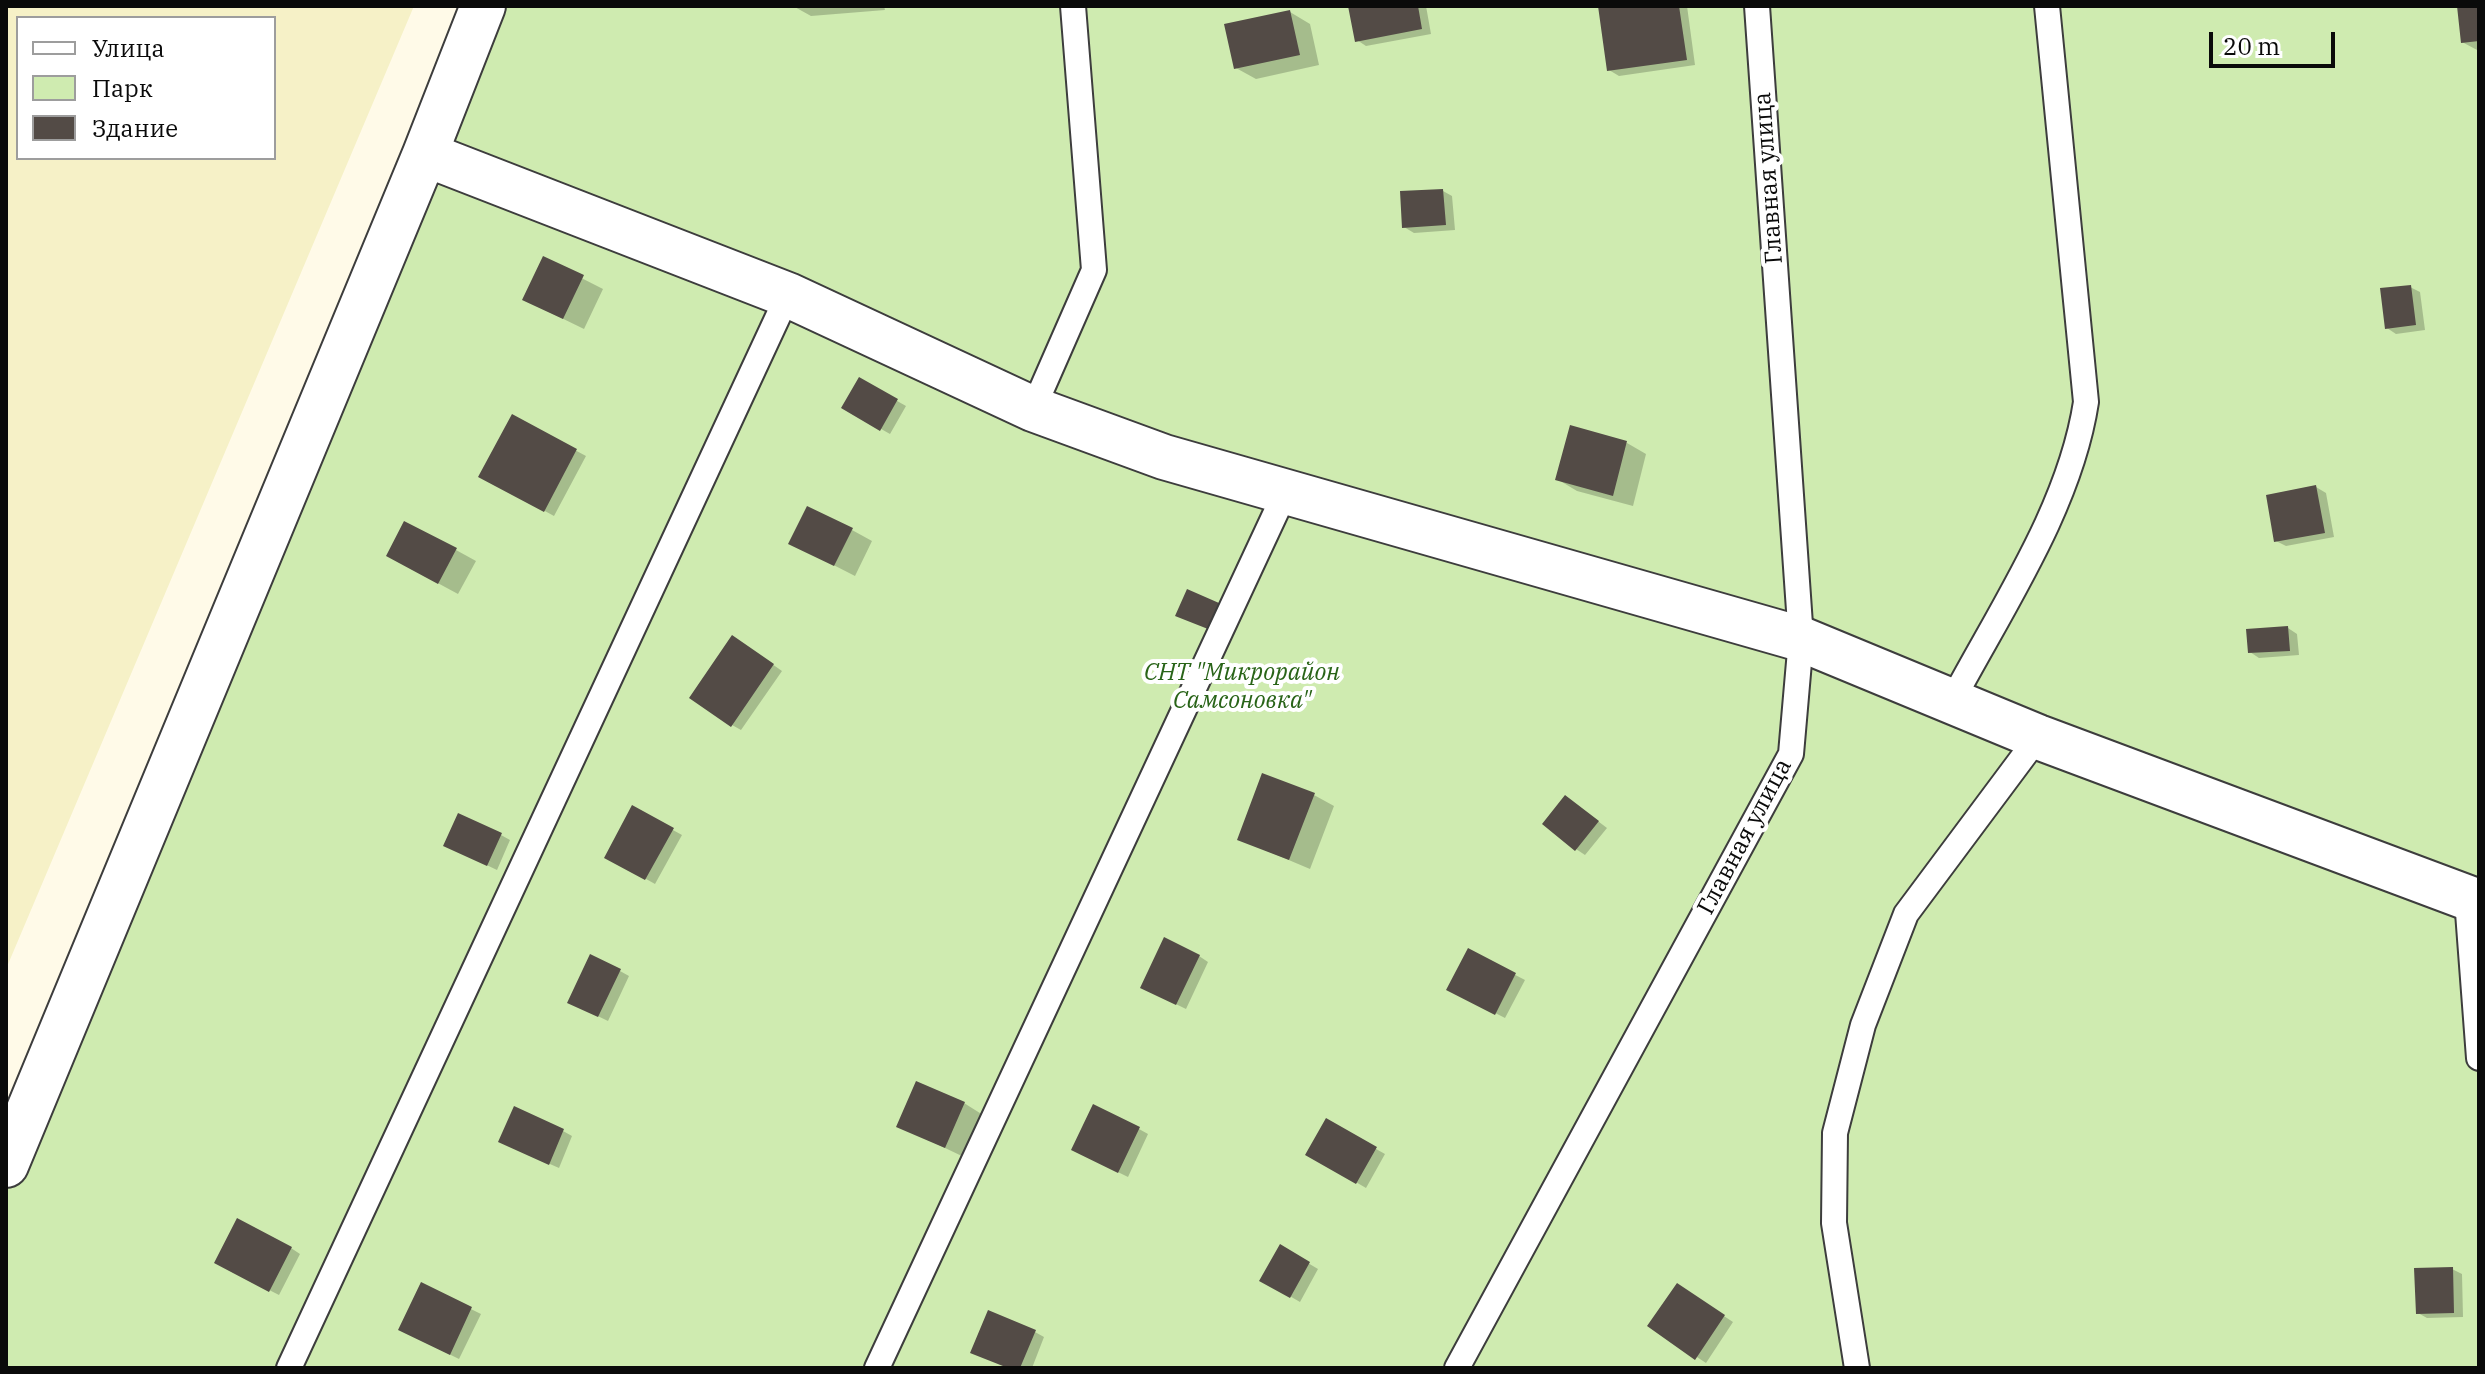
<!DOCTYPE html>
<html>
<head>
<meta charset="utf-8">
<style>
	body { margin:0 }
	#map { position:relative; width:2485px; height:1374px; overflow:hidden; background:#fffae8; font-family:"IBM Plex Serif",serif }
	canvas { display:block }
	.frame { position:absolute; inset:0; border:8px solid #0a0a0a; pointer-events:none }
	.legend { position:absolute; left:16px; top:16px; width:260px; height:144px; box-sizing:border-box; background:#fff; border:2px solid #9d9d9d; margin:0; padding:10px 14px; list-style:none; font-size:24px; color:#0a0a0a }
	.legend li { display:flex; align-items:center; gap:16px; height:40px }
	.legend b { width:40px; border:2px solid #9d9d9d }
	.scale { position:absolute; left:2209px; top:32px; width:126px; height:36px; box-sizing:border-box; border:4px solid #0a0a0a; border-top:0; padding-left:10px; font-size:24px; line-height:28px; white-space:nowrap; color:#0a0a0a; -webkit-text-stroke:6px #fff; paint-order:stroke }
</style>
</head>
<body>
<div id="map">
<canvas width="2485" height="1374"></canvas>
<div class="frame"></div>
<ul class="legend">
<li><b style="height:10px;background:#fff"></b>Улица</li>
<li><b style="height:22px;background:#cfebb0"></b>Парк</li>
<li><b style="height:22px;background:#534b46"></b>Здание</li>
</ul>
<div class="scale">20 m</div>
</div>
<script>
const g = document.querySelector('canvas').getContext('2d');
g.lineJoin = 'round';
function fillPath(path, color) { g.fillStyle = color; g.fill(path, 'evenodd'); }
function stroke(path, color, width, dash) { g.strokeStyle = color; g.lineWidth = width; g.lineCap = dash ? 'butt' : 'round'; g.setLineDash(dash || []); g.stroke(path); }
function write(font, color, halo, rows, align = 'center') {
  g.font = font + ' "IBM Plex Serif",serif'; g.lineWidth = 8; g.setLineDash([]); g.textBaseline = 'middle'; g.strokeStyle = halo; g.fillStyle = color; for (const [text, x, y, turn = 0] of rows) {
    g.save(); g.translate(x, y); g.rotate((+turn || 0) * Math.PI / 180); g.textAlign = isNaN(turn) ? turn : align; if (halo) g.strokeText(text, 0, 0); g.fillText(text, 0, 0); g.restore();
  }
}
const farmland = new Path2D(`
	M6,6H414L6,969ZM18,18H274V158H18Z`);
const green = new Path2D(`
	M483,6H2479V1368H6V1165Z`);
const shadow = new Path2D(`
	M793,6H884L885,10L811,16Z
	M1350,6H1426L1431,34L1366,46L1357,40Z
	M1600,6H1687L1695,65L1619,76L1609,70Z
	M2459,6H2479V51L2462,42Z
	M1290,12L1310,24L1319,65L1256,79L1236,68Z
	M1443,191L1452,196L1455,230L1414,233L1404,227Z
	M544,259L603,289L584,329L545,310Z
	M2410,287L2420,292L2425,330L2396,334L2387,328Z
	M860,380L906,406L890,434L844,408Z
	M513,417L586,456L554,516L481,476Z
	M1627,443L1646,454L1633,506L1577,491L1557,479Z
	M2316,487L2326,493L2334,537L2286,546L2276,541Z
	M852,530L872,541L855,576L808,552Z
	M456,550L476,561L458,594L408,567Z
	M2288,628L2297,634L2299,655L2259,658L2250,652Z
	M742,643L782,671L741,730L732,725Z
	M1314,795L1334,806L1310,869L1239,839Z
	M1566,797L1607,828L1585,855L1576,849Z
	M633,808L682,835L655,884L607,857Z
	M501,835L510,840L497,870L455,850Z
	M1469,951L1525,980L1505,1018L1458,994Z
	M1199,956L1208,962L1186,1009L1151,992Z
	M620,971L629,976L608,1021L579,1007Z
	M964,1103L983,1115L966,1158L899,1126Z
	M1326,1121L1385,1154L1366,1188L1308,1154Z
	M1139,1129L1148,1134L1128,1177L1083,1155Z
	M563,1131L572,1136L559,1168L509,1146Z
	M1281,1247L1318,1269L1300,1302L1262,1280Z
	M291,1248L300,1254L279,1295L226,1268Z
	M2452,1269L2462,1274L2463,1317L2427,1318L2418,1313Z
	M422,1285L481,1314L459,1359L410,1335Z
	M1686,1291L1733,1322L1706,1363L1650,1326Z
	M1035,1332L1044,1337L1032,1368H1009Z`);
const building = new Path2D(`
	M1348,6H1418L1422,29L1355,42Z
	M1598,6H1679L1687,60L1607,71Z
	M2457,6H2479V41L2461,43Z
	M1290,10L1300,55L1234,69L1224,24Z
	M1443,189L1446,225L1402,228L1400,191Z
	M543,256L584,275L563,319L522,300Z
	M2411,285L2416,325L2385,329L2380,288Z
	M859,377L898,399L880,431L841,408Z
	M512,414L577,449L544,512L478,477Z
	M1570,425L1627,441L1613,496L1555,480Z
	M2316,485L2325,533L2274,542L2266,495Z
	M807,506L853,528L834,566L788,544Z
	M404,521L457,548L438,584L386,556Z
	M1187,589L1219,603L1208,629L1175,616Z
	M2288,626L2290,651L2248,653L2246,629Z
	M732,635L774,664L731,727L689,698Z
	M1262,773L1315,793L1289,860L1237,840Z
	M1565,795L1599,821L1575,851L1542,824Z
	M632,805L674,828L645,880L604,858Z
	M458,813L502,833L487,866L443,846Z
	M1164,937L1200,955L1176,1005L1140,988Z
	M1468,948L1516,973L1495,1015L1446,990Z
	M590,954L621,969L598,1017L567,1003Z
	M916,1081L965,1102L945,1148L896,1127Z
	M1093,1104L1140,1127L1118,1173L1071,1150Z
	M514,1106L564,1129L549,1165L498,1142Z
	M1326,1118L1377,1147L1356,1184L1305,1155Z
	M237,1218L292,1247L269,1292L214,1263Z
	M1280,1244L1310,1262L1290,1298L1259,1281Z
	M2453,1267L2454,1313L2416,1314L2414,1268Z
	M421,1282L472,1307L450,1355L398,1330Z
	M1677,1283L1725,1315L1695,1360L1647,1326Z
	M988,1310L1036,1330L1020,1368H1008L970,1353Z`);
const lane = new Path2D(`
	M1033,409L1094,270L1073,6
	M1952,701C2002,607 2070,507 2086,402L2047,6
	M2467,899L2479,1058
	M289,1368L788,295
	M877,1368L1285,493
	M1457,1368L1791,754L1801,639L1757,6
	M1857,1368L1834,1223L1835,1133L1863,1025L1906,914L2038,737`);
const street = new Path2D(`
	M425,154L788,295L1033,409L1164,457L1801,639L2038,737L2479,902
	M6,1165L425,154L483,6`);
const streetNames = [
	["Главная улица",1769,178,-94],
	["Главная улица",1745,837,-62]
];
const parkNames = [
	["СНТ \"Микрорайон",1242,673],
	["Самсоновка\"",1242,701]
];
fillPath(farmland, '#f6f1c7');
fillPath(green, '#cfebb0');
fillPath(shadow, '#0003');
fillPath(building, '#534b46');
stroke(lane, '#3d3d3d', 28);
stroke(street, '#3d3d3d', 48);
stroke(lane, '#fff', 24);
stroke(street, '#fff', 44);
write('24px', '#0a0a0a', '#fff', streetNames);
write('italic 24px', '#296418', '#fff', parkNames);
</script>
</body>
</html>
